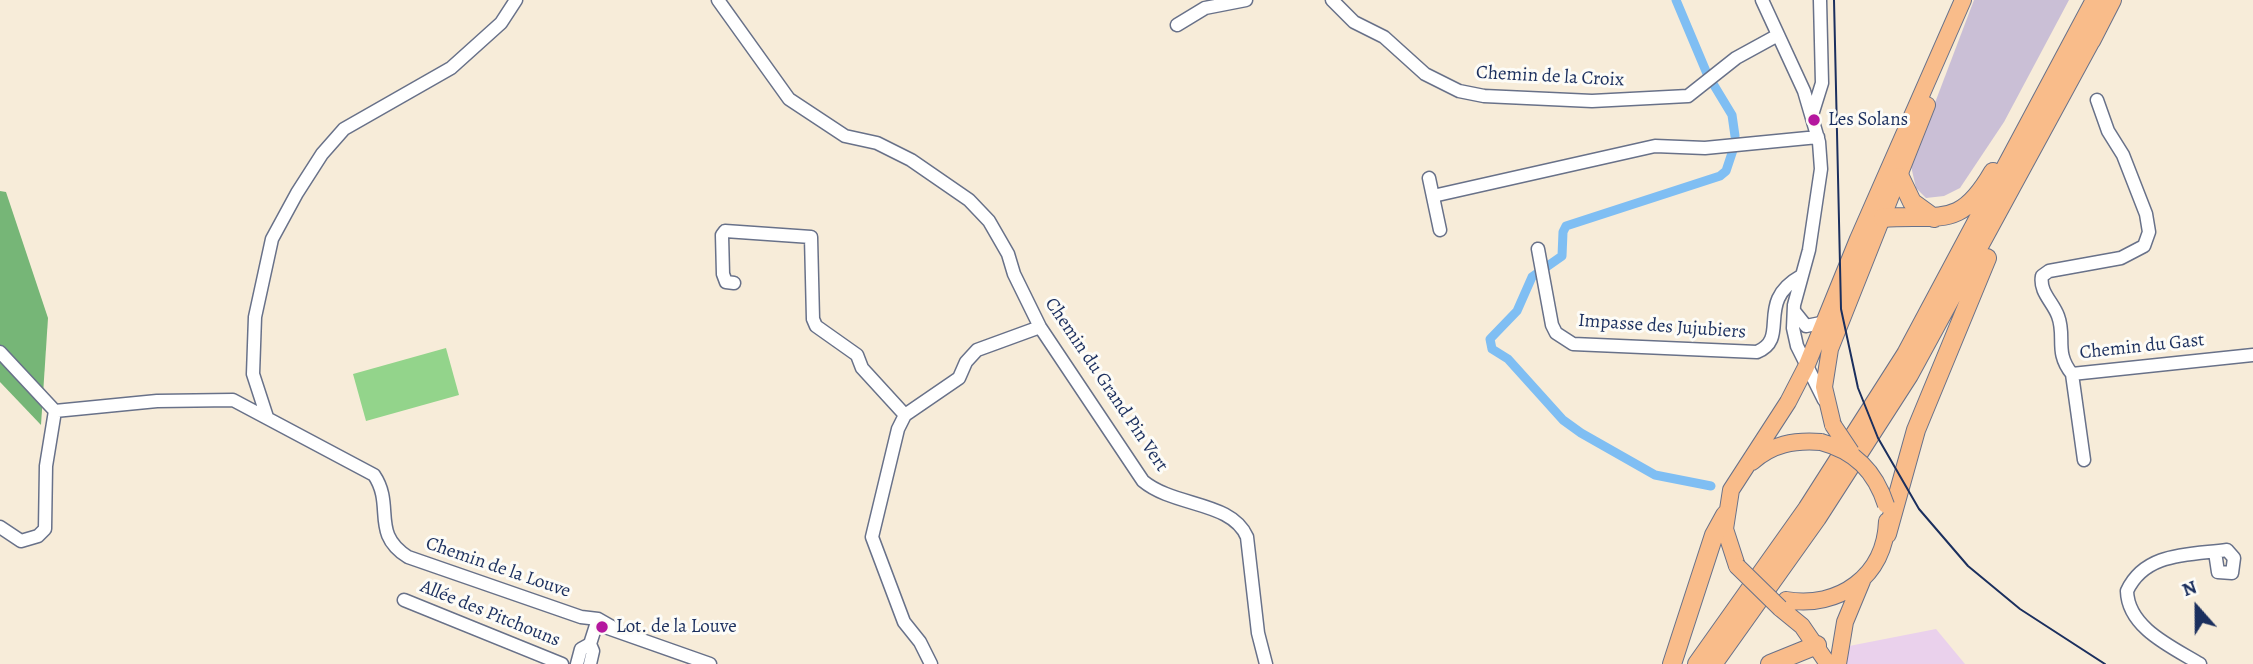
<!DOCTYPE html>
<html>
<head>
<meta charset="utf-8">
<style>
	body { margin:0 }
	#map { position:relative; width:2253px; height:664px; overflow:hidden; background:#f7ecd9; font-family:Alegreya,serif }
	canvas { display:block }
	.north { position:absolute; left:2162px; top:573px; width:70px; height:70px; -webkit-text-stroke:5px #fdfcf7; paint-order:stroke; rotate:339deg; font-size:19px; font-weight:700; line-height:28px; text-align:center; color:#1b2f5e }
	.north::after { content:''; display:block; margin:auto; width:24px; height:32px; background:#1b2f5e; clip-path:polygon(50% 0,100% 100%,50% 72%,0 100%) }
</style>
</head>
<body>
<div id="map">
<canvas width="2253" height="664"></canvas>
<div class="north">N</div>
</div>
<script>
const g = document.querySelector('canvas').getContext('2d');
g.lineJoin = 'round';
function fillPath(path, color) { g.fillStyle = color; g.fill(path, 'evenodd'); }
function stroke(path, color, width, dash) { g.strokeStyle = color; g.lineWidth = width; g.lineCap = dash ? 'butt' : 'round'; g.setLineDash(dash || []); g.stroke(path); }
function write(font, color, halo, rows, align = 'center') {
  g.font = font + ' Alegreya,serif'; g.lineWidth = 6; g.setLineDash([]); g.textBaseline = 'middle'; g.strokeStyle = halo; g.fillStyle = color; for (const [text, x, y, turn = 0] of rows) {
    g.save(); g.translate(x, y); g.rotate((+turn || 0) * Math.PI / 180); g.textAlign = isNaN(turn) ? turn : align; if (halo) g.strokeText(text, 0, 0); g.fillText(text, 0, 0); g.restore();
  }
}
const built = new Path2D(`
	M1936,629L1965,664H1842L1844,647Z`);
const industrial = new Path2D(`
	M1974,0H2069L2004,122L1960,188L1944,196L1926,198L1916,188L1911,166Z`);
const green = new Path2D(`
	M446,348L459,395L366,421L353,374Z`);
const forest = new Path2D(`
	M0,191L6,192L48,318L41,425L0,382Z`);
const canal = new Path2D(`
	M1676,0L1708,76
	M1712,82L1732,115L1735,136
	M1711,486L1655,475L1581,433L1563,420L1508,359L1492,349L1490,339L1517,311L1532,277L1562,256L1563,232L1566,226L1720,176L1726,171L1733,150`);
const minor = new Path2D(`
	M718,0L789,99L845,136L877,143L911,160L969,200L989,221L1008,254L1014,274L1040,327L1143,481C1174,507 1232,501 1247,537L1258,633L1266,664
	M1332,0L1354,22L1384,37L1425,74L1459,91L1484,96L1592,101L1688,96L1736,58L1778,35
	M1762,0L1804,91L1819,142L1821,169L1809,250L1794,305L1793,328L1797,346L1824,400
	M1177,25L1205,8L1246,0
	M2097,100L2108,131L2123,155L2146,214L2149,232L2144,246L2121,258L2049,271L2042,276C2039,292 2053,302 2058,316C2066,337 2054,352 2072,374L2253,355
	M1812,115L1822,83L1820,0
	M1429,178L1440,230
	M1433,196L1655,146L1705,148L1818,137
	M1538,249L1552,325L1556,333L1573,344L1757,352C1791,338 1754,302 1801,276
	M734,283L726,282L723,274L722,235L725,231L811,237L813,319L816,326L857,355L862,368L905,415
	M1794,311L1806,326L1826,322
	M0,352L55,411L157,401L233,400L374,475C395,506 370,533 408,557L581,617L598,619L612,627
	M2072,374L2084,460
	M267,417L253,374L255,317L272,239L297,193L322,154L344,129L451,68L501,23L516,0
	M0,527L21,541L38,536L45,529L46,466L55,411
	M404,600L562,664
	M605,627L710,664
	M577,664L581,649L590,644
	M590,664L593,651L590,644L598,619
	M931,664L920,642L904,622L872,537L898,429L905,415L959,378L966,362L977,350L1040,327
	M2200,664C2172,647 2128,628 2127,591C2145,552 2189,555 2227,550L2234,558L2232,573L2218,572L2215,552`);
const major = new Path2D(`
	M1833,425L1824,387L1830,349L1927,105
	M1752,462C1772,444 1794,440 1821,442
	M1737,566L1725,529L1731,490L1788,402L1806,367L1858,239L1963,0
	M1786,600C1839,609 1885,576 1887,521
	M1780,608L1802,626L1828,664
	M1838,664L1845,622L1862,581`);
const highway = new Path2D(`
	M2091,41L2112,0
	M1900,177L1912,202L1934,218
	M1883,218C1940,213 1959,231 1993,172
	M1887,534L1916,430L1987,258
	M1672,664L1714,535L1725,515
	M1697,664L1807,509L1906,354L2095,0
	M1713,664L1817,518L1909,375L2095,33
	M1770,664L1817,645`);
const tram = new Path2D(`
	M1834,0L1841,309L1858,388L1878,438L1919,509L1968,566L2020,609L2105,664`);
const majorBridge = new Path2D(`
	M1833,425L1851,452
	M1821,442C1855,451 1875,471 1886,505
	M1737,566L1780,608`);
const markers = [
	[1814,120,7,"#b5179e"],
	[602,627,7,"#b5179e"]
];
const streetNames = [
	["Chemin de la Croix",1550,77,3],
	["Impasse des Jujubiers",1662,327,4],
	["Chemin du Gast",2142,347,-6],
	["Chemin du Grand Pin Vert",1106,385,56],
	["Chemin de la Louve",498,568,19],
	["Allée des Pitchouns",490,614,22]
];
const poiNames = [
	["Les Solans",1828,120],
	["Lot. de la Louve",616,627]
];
fillPath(built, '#ead1ec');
fillPath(industrial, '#cabfd6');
fillPath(green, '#93d48b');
fillPath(forest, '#76b677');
stroke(canal, '#7fbef3', 9);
stroke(minor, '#687189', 15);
stroke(major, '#687189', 18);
stroke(highway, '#687189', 20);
stroke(minor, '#fff', 12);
stroke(major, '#f9bc8a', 16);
stroke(highway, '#f9bc8a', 18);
stroke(tram, '#1b2f5e', 2);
stroke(majorBridge, '#687189', 18, []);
stroke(majorBridge, '#f9bc8a', 16);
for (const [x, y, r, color] of markers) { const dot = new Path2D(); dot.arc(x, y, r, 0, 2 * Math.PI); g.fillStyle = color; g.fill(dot); stroke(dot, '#fdfcf7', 2.5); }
write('19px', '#1b2f5e', '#fdfcf7', streetNames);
write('19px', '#1b2f5e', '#fdfcf7', poiNames, 'left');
</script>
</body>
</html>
